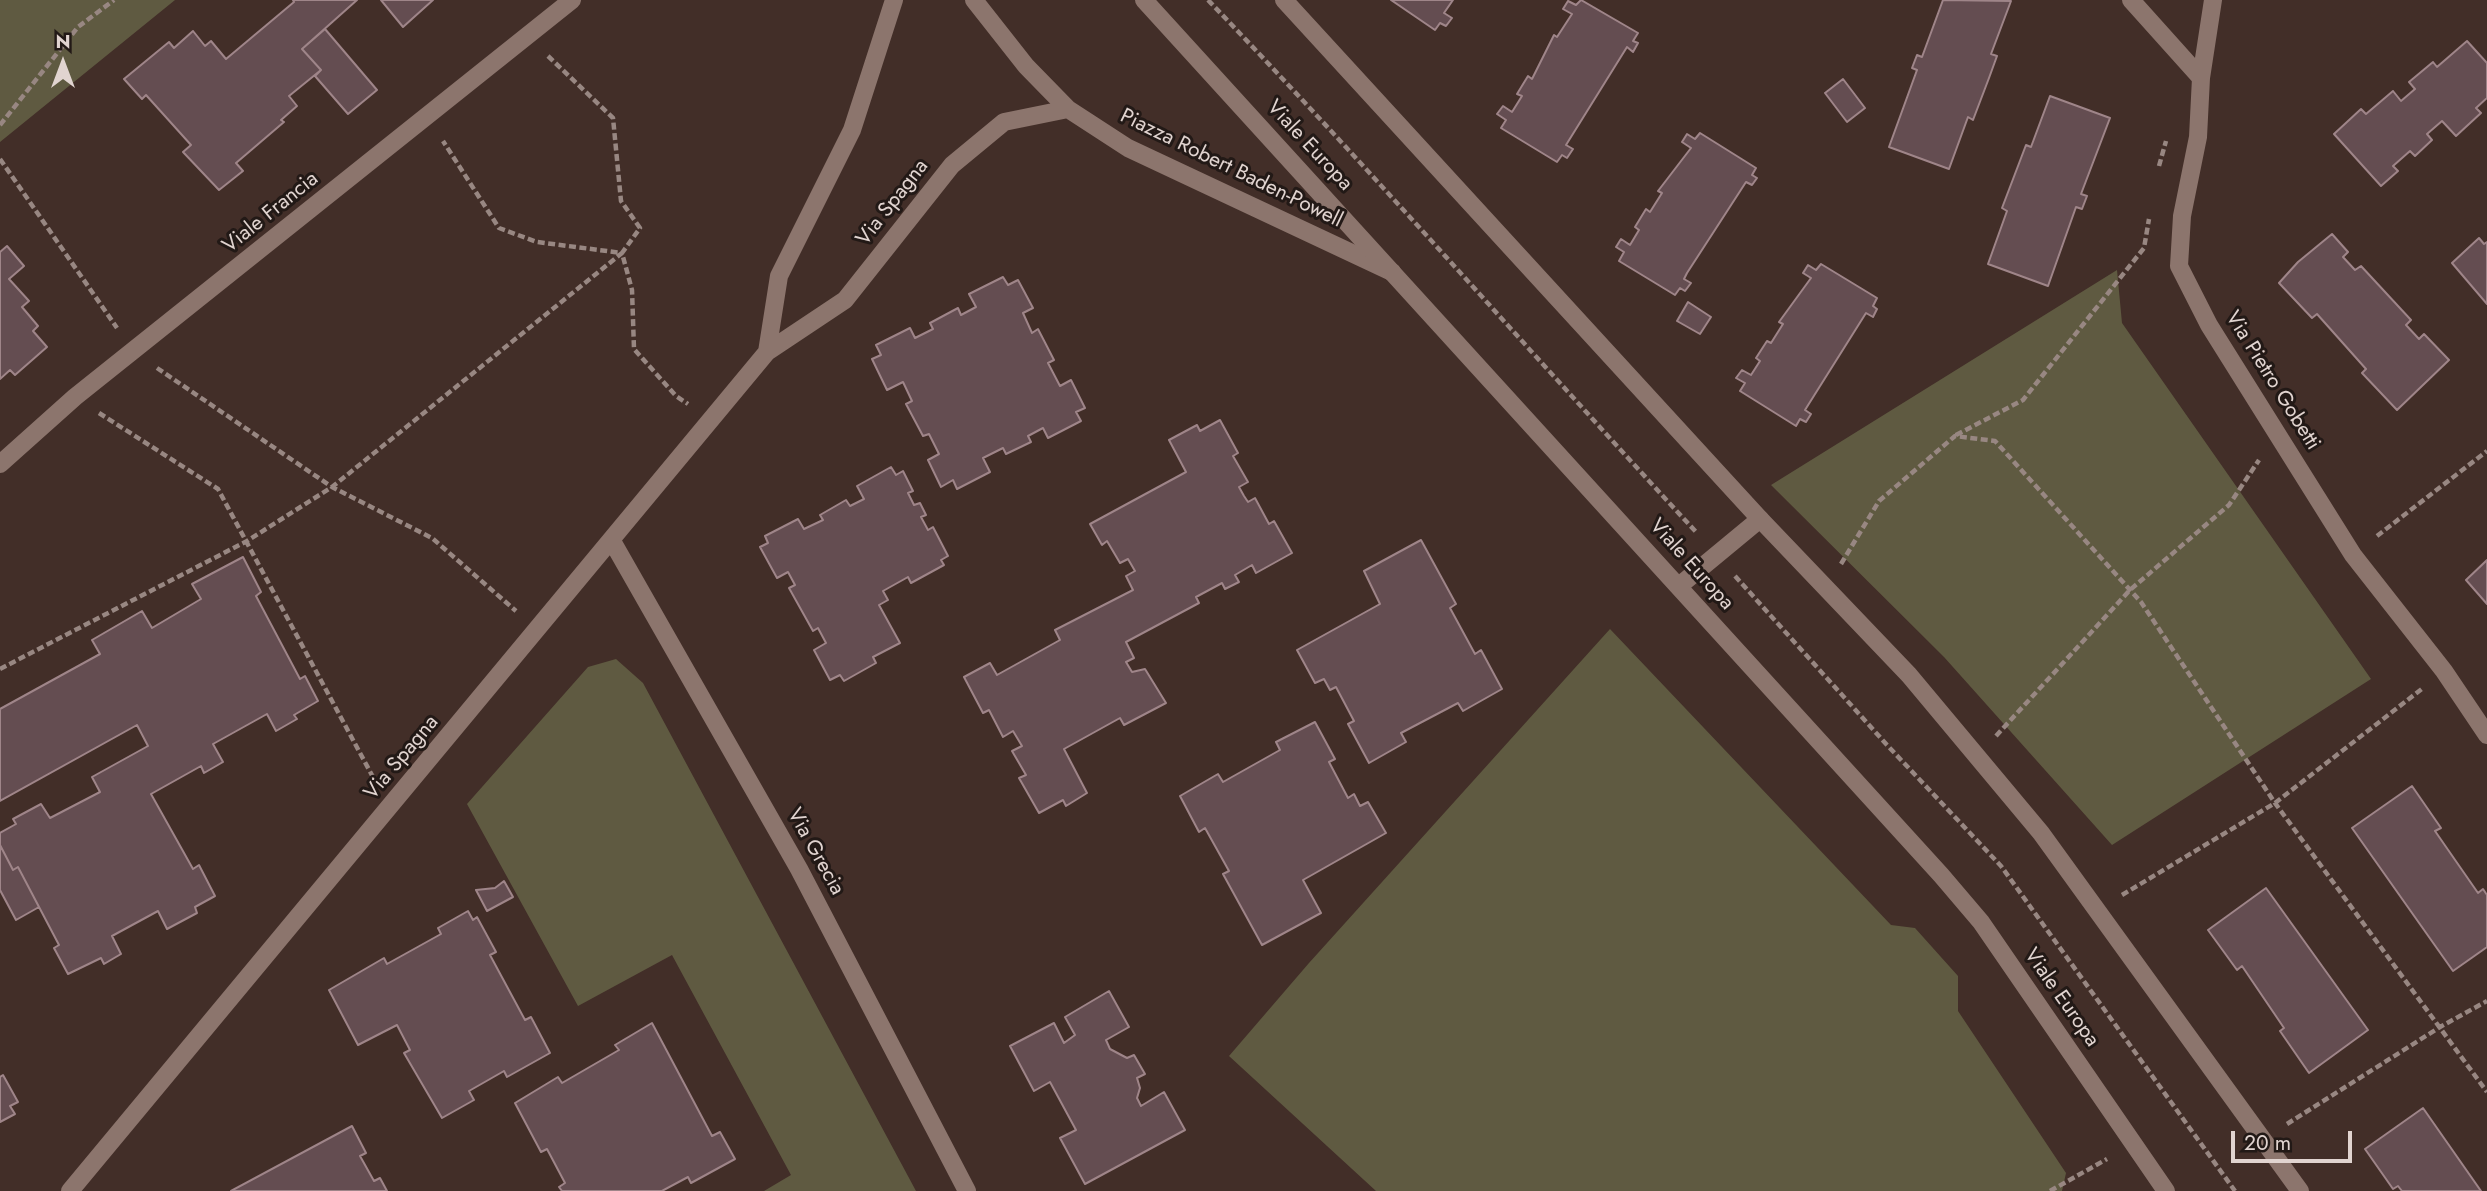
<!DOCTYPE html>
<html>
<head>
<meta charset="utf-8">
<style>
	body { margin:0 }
	#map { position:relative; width:2487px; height:1191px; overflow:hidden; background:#422e28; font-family:Jost,sans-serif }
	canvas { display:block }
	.north { position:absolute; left:28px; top:28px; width:70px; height:70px; -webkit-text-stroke:5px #221916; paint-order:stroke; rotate:0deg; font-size:19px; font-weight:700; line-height:28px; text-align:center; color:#e1d4d0 }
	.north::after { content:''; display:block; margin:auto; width:24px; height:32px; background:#e1d4d0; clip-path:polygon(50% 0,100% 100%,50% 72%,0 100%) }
	.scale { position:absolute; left:2231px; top:1131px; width:121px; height:32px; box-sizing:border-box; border:4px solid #e1d4d0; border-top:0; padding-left:9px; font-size:21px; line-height:24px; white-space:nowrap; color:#e1d4d0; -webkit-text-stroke:5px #221916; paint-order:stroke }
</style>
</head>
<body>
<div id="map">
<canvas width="2487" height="1191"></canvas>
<div class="north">N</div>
<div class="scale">20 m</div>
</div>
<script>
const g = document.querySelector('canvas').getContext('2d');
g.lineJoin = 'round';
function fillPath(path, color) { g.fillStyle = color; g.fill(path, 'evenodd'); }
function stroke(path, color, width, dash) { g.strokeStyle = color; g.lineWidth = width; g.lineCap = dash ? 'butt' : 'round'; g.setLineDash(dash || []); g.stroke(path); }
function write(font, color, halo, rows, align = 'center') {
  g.font = font + ' Jost,sans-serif'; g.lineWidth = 6; g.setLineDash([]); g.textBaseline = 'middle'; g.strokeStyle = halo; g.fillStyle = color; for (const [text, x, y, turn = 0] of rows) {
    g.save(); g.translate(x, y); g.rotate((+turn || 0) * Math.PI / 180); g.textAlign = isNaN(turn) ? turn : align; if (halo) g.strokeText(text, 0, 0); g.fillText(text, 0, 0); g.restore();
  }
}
const green = new Path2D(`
	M0,0H175L0,142Z
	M2117,270L2122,323L2371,679L2112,845L1944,657L1771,485Z
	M1610,629L1891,925L1915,928L1958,976V1011L2066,1173L2062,1191H1376L1229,1056L1309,963Z
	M616,659L643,683L916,1191H764L791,1175L672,955L578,1006L467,804L588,667Z`);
const building = new Path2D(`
	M293,0H357L302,49L321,70L289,96L297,106L281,120L284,122L236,163L243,171L219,190L183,152L191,145L146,95L142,99L124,79L169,42L174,48L193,31L205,46L211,41L226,59L294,2Z
	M381,0H433L403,27Z
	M1391,0H1453L1444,13L1452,18L1446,26L1440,23L1435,30Z
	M1581,0L1638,33L1633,41L1638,43L1633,52L1627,47L1566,145L1573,149L1567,158L1562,155L1557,162L1501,128L1506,120L1497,114L1503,106L1512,112L1522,96L1517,94L1528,76L1532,79L1554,35L1557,37L1572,14L1563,9L1568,1L1576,5Z
	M1943,0L2011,1L1991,54L1997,56L1989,78L1973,120L1968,117L1949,169L1889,147L1917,70L1912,68L1917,55L1922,57Z
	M325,29L377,90L348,114L315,76L321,70L302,49Z
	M2467,41L2487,63V98L2476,108L2481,113L2456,136L2442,121L2427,134L2432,140L2415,156L2410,151L2393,166L2398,171L2381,186L2334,134L2361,109L2366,114L2393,91L2401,101L2415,89L2409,82L2433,62L2437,67Z
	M1843,79L1865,108L1847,122L1825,93Z
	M2050,96L2110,118L2081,194L2087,196L2082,209L2076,207L2048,286L1988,264L2007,211L2002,208L2026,145L2031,147Z
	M1700,133L1756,168L1752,175L1757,178L1752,185L1746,182L1687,273L1684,279L1691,283L1685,291L1680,288L1675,295L1619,261L1624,252L1616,247L1621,239L1630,245L1639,230L1635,227L1646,209L1650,212L1662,193L1658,191L1691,148L1682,142L1687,134L1695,139Z
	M2332,234L2348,252L2343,257L2355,270L2361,266L2411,320L2406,325L2419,339L2424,334L2449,360L2397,410L2362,373L2366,369L2317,314L2312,318L2279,283L2298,262Z
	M2479,238L2484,244L2487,242V304L2452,263Z
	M7,246L24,266L9,279L29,301L22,307L38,326L33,331L47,347L15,375L10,370L0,379V252Z
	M1821,264L1877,298L1873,306L1877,309L1873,317L1866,313L1805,410L1811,414L1806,422L1800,419L1796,426L1740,391L1745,383L1736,378L1742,370L1751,375L1760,361L1756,358L1767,341L1771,343L1783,324L1779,322L1811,278L1803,273L1808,265L1816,270Z
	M1003,277L1008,285L1018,280L1033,308L1023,313L1032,333L1038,329L1054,360L1048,363L1060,386L1071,380L1085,408L1076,412L1081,421L1048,438L1043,428L1028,436L1031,442L1006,454L1003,448L983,458L990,472L957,489L953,480L941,487L928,460L939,454L929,434L923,436L906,404L912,401L903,382L887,390L872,359L881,355L876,345L910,328L915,338L933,329L930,323L958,308L961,315L976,307L969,294Z
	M1688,302L1711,317L1700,334L1677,321Z
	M1220,420L1238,453L1233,456L1248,482L1239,487L1244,496L1248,502L1255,498L1269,524L1274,521L1292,553L1256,573L1252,565L1235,575L1239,582L1225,589L1222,583L1196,597L1199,603L1126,642L1134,658L1126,662L1132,672L1145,669L1166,703L1124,725L1120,718L1064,749L1087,793L1066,806L1063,800L1039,813L1019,778L1026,775L1012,751L1022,746L1013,731L1003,737L989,710L983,713L964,677L990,663L997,675L1060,640L1055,630L1133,590L1126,576L1135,571L1128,559L1120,563L1107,541L1102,545L1090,524L1186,472L1169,440L1197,425L1200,431Z
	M891,467L896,475L903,471L913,491L908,493L914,505L920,503L926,515L921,517L928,530L933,527L948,556L941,560L944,565L911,583L908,577L883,591L888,600L879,605L900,643L873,657L876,663L844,681L840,675L830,680L814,650L826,643L818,628L813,631L789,588L795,585L788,572L777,578L760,547L768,543L765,536L798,519L804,529L823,520L820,515L846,500L850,506L864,499L857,486Z
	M1421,540L1456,604L1450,608L1475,654L1481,650L1502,689L1463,711L1458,703L1401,733L1406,742L1369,763L1348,724L1354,721L1336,687L1330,690L1324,679L1315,683L1297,650L1380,604L1364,571Z
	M243,557L261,592L256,596L300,679L305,676L318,701L294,715L297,719L276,731L267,714L213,744L223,762L204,773L201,766L151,794L193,869L199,865L215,896L195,907L197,913L167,929L158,911L112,936L121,954L104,964L101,958L68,974L54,948L59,945L18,867L13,870L0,845V833L16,824L13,819L41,804L50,818L100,792L92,777L148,746L137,725L0,801V709L100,654L92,640L142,611L152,628L201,599L192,584Z
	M2487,560V604L2466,580Z
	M1315,722L1335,759L1329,762L1348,798L1354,794L1360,806L1368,802L1386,833L1303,880L1321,913L1262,945L1223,874L1229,871L1205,828L1199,832L1180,796L1218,774L1223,782L1280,750L1276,742Z
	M2412,786L2441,828L2435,831L2478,893L2483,889L2487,895V947L2453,971L2352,828Z
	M0,845L13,870L18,867L39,907L16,920L0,890Z
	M504,881L513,897L487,911L476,890L495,888Z
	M2266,888L2368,1030L2309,1073L2280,1031L2284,1028L2242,966L2237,970L2208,930Z
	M468,911L473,920L477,917L496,952L490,955L525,1020L531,1017L550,1053L507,1077L504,1071L469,1091L474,1100L442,1118L404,1053L410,1050L397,1025L358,1045L329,990L384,958L387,964L441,934L438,928Z
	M1109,991L1129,1027L1106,1040L1110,1049L1127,1058L1134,1055L1145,1074L1137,1078L1140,1088L1137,1098L1141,1106L1164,1092L1185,1130L1085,1184L1060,1138L1076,1130L1050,1082L1034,1091L1010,1046L1054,1023L1064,1043L1075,1035L1065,1017Z
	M652,1023L712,1136L720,1132L735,1159L691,1183L688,1177L662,1191H562L559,1187L565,1183L547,1149L541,1152L515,1103L558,1077L562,1083L619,1050L615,1045Z
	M3,1075L18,1102L10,1106L15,1114L0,1122V1077Z
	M2423,1108L2481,1191H2402L2398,1186L2393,1189L2365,1149Z
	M352,1126L366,1153L360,1156L374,1181L380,1178L387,1191H231Z`);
const path = new Path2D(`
	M1208,0C1375,174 1533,356 1697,533
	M548,56L613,118L621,201L640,228L622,253L632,290L634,349L676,396L688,404
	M0,125L78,27L114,0
	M0,159L117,328
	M2159,166L2166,141
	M157,368L332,487L432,538L516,611
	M99,413L218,489L374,779
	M1956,435L2023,400L2144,248L2149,219
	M2377,536L2487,451
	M1841,564L1879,501L1955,436L1995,441L2141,602L2275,803L2487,1092
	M1735,576L1887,745L2001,866L2235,1191
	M0,669L247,541L332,487L622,253L537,242L499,228L443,141
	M1996,736L2130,590L2229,505L2259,460
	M2122,895L2275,803L2423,688
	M2287,1124L2440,1027L2487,1001
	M2050,1191L2107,1159`);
const minor = new Path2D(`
	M974,0L1026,66L1068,109L1128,148L1392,272
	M2131,0L2201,78
	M2213,0L2201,78L2198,137L2182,216L2179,266L2209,325L2353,555L2444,671L2487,735
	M767,352L779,276L852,130L894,0
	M0,464L75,397L572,0
	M612,541L799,869L967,1191
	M1679,586L1760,519
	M70,1191L767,352L845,300L952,165L1004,122L1068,109`);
const tertiary = new Path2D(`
	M1144,0L1941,875L1981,922L2166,1191
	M1284,0L1760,519L1909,675L2041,833L2300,1191`);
const streetNames = [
	["Viale Europa",1309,146,47],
	["Piazza Robert Baden-Powell",1231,169,26],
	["Via Spagna",893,203,-52],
	["Viale Francia",271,213,-39],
	["Via Pietro Gobetti",2272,381,58],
	["Viale Europa",1691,565,48],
	["Via Spagna",402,758,-50],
	["Via Grecia",815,852,61],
	["Viale Europa",2061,998,55]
];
fillPath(green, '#5f5a41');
fillPath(building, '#644d51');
stroke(building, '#9f8589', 2);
stroke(path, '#988782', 4.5, [7, 3.5]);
stroke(minor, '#8c756d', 18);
stroke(tertiary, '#8c756d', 18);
write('21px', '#e1d4d0', '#221916', streetNames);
</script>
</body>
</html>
